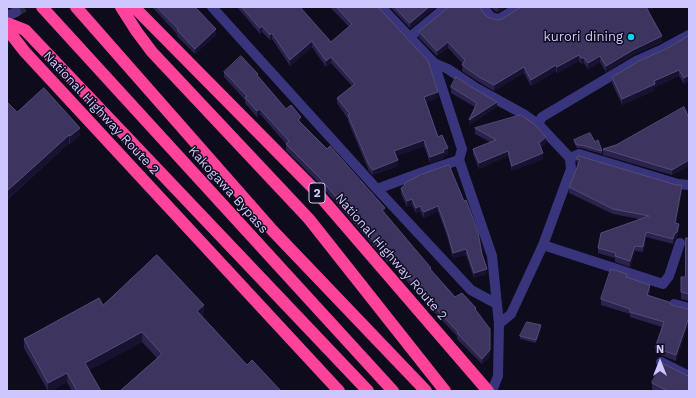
<!DOCTYPE html>
<html>
<head>
<meta charset="utf-8">
<style>
	body { margin:0 }
	#map { position:relative; width:696px; height:398px; overflow:hidden; background:#0e0b1d; font-family:"Work Sans",sans-serif }
	canvas { display:block }
	.frame { position:absolute; inset:0; border:8px solid #cec7ff; pointer-events:none }
	.north { position:absolute; left:640px; top:342px; width:40px; height:40px; -webkit-text-stroke:3px #0e0b1d; paint-order:stroke; rotate:0deg; font-size:11px; font-weight:700; line-height:16px; text-align:center; color:#cec7ff }
	.north::after { content:''; display:block; margin:auto; width:14px; height:18px; background:#cec7ff; clip-path:polygon(50% 0,100% 100%,50% 72%,0 100%) }
</style>
</head>
<body>
<div id="map">
<canvas width="696" height="398"></canvas>
<div class="frame"></div>
<div class="north">N</div>
</div>
<script>
const g = document.querySelector('canvas').getContext('2d');
g.lineJoin = 'round';
function stroke(path, color, width, dash) { g.strokeStyle = color; g.lineWidth = width; g.lineCap = dash ? 'butt' : 'round'; g.setLineDash(dash || []); g.stroke(path); }
function fillPath(path, color) { g.fillStyle = color; g.fill(path, 'evenodd'); }
function write(font, color, halo, rows, align = 'center') {
  g.font = font + ' "Work Sans",sans-serif'; g.lineWidth = 3; g.setLineDash([]); g.textBaseline = 'middle'; g.strokeStyle = halo; g.fillStyle = color; for (const [text, x, y, turn = 0] of rows) {
    g.save(); g.translate(x, y); g.rotate((+turn || 0) * Math.PI / 180); g.textAlign = isNaN(turn) ? turn : align; if (halo) g.strokeText(text, 0, 0); g.fillText(text, 0, 0); g.restore();
  }
}
const minorTunnel = new Path2D(`
	M16,12L24,7`);
const minor = new Path2D(`
	M212,7L377,189L471,290L497,304
	M381,7L434,63L462,149L459,160L492,256L499,324L498,376L492,391
	M483,7L491,17L499,19L519,7
	M7,16L16,12
	M410,37L446,7
	M434,63L448,69L476,88L525,115L538,124L570,158L571,169L543,245L511,314L499,324
	M538,124L542,117L636,61L663,49L689,35
	M570,158L579,154L678,184L689,185
	M377,189L423,172L459,160
	M543,245L663,284L669,276L680,243
	M674,304L689,308
	M661,362L689,376`);
const highway = new Path2D(`
	M42,7L393,391
	M76,7L273,231L426,391
	M121,7L137,32L152,52L309,219L445,391
	M134,7L313,188L488,391
	M7,23L25,30L368,391
	M7,29L25,52L339,391`);
const wall = new Path2D(`
	M152,7H195L216,35L195,54L177,36V34Z
	M237,7H300L331,42L349,27L330,7H378L438,98L426,102L438,137L448,154L444,156V158L430,163L424,146L396,156L398,166L373,175L369,171L348,121V119L337,103V98L352,86L331,63L326,67L312,47L290,66L272,39L270,40L262,32L260,34Z
	M390,7H436L410,28Z
	M491,7H506L498,12L495,11Z
	M521,7H655L648,11L662,42L633,55L606,72L600,62L588,69L584,63L581,64L579,61L557,73L556,71L531,86L524,73L494,91L479,82L462,71L463,64L448,48L437,56L419,38V32L486,16L489,18L497,20L502,19Z
	M689,36V81L684,84L679,76L655,87V90L622,105L612,83V77Z
	M224,72L258,76L286,109L301,122V123L385,214L431,271L455,297L476,311L490,356L482,364L457,339V336L425,303L414,289L389,262L388,263L319,183L286,150V144L260,114L257,117L245,103V100L224,77Z
	M451,87L497,107L469,125L475,107L451,93Z
	M7,102L17,112L80,135L70,144L69,143L8,199V206L7,207Z
	M689,118V166L672,175L603,155V149Z
	M475,128L546,142L541,147L543,159L512,171L508,156L479,169L473,154V149L490,142L475,134Z
	M574,140L595,142L602,151V154L581,148H577L574,143Z
	M577,159L682,191L676,223L679,230L677,237L674,241L673,244L646,237L643,252L635,251L630,267L615,262V258L598,253V248L639,219L613,214L569,193V187L578,164H577Z
	M420,175L482,254L487,274L474,278L466,255L453,258L448,239L438,211L424,218L420,211L416,213L412,205L407,207L401,194V188L404,186Z
	M689,238V301L681,299V277H685Z
	M627,278L650,291L649,295L672,305L687,309H689V323L676,361L655,353V348L662,327L630,317V314L601,305V299Z
	M103,305L204,314L202,316L247,365L281,391H121L157,358L142,342L89,370L101,391H72L67,382L51,391H48L24,348V339Z
	M541,328L536,343L520,339V336Z
	M686,375L689,391H654L652,390V383Z`);
const shadedWall = new Path2D(`
	M429,7H436L410,28V23Z
	M498,7H506L498,12Z
	M646,7H655L645,13Z
	M262,26V32L260,34V28Z
	M216,29V35L195,54V49Z
	M272,33V39L270,40V35Z
	M662,36V42L633,55L606,72V66L633,50Z
	M312,41V47L290,66V60Z
	M448,42V48L437,56V51Z
	M579,55V61L557,73V67Z
	M600,56V62L588,69V63Z
	M331,57V63L326,67V61Z
	M581,58H584V63L581,64Z
	M556,65V71L531,86V80Z
	M524,67V73L494,91V85Z
	M679,70V76L655,87V90L622,105V99L654,81Z
	M689,75V81L684,84V78Z
	M438,92V98L424,103V97Z
	M497,102V107L469,125V120Z
	M260,109V114L257,117V111Z
	M301,117V122L298,126V120Z
	M80,128V135L70,144V136Z
	M69,135V143L7,199V191Z
	M546,137V142L539,148V143Z
	M424,140V146L394,157V151Z
	M448,148V154L444,156V158L430,163V157Z
	M508,151V156L479,169V163Z
	M543,153V159L512,171V166Z
	M398,160V166L373,175V170Z
	M689,160V166L672,175V170Z
	M682,185V191L675,228V223Z
	M412,199V205L407,207V201Z
	M420,206V211L416,213V208Z
	M438,206V211L424,218V212Z
	M385,208V214L382,210Z
	M679,224V230L677,237L674,241L673,244V239Z
	M646,232V237L643,252V247Z
	M635,246V251L630,267V261Z
	M466,249V255L453,258V253Z
	M389,257V262L388,263V258Z
	M487,269V274L474,278V273Z
	M650,285V291L647,300V295Z
	M204,305V314L197,321V311Z
	M689,317V323L676,361V355Z
	M541,325V328L536,343V340Z
	M142,332V342L85,372V363Z
	M490,350V356L482,364V359Z
	M67,373V382L51,391H48V383Z`);
const building = new Path2D(`
	M157,7H195L216,29L195,49L177,30L178,29Z
	M242,7H300L331,42L352,24L336,7H378L428,61L438,92L424,97L438,137L442,135L448,148L443,150L444,152L430,157L424,140L394,151L398,160L373,170L369,165L348,115L350,114L337,98L355,84L331,57L326,61L312,41L290,60L272,33L270,35L262,26L260,28Z
	M395,7H429L410,23Z
	M449,7H479L486,16L489,18L497,20L502,19L521,7H646L662,36L633,50L606,66L600,56L588,63L584,58H581L579,55L557,67L556,65L531,80L524,67L494,85L479,77L462,65L465,60L448,42L437,51L419,32Z
	M689,36V75L684,78L679,70L654,81L655,84L622,99L612,77L639,61L666,49Z
	M241,56L258,74L257,75L286,109L291,105L301,117L298,120L327,149L330,146L385,208L382,210L431,268L430,269L455,297L462,293L476,308L475,309L490,329V350L482,359L457,333L458,332L425,297L414,284L389,257L388,258L319,177L286,144L289,141L260,109L257,111L245,98L247,96L224,72Z
	M456,77L473,88L497,102L469,120L477,103L451,87Z
	M44,88L80,128L70,136L69,135L7,191V102L17,112Z
	M684,107L689,118V160L672,170L603,149L616,145Z
	M521,115L534,124L546,137L539,143L543,153L512,166L508,151L479,163L473,149L496,140L475,128Z
	M590,133L595,142L598,140L602,151L581,145H577L574,140Z
	M578,156H579L676,185H682L675,223L679,224L677,232L674,235L673,239L646,232L643,247L635,246L630,261L615,256L616,253L598,248L601,233L649,216L613,209L569,187L580,160L577,159Z
	M449,165L464,201L466,200L478,232L482,254L487,269L474,273L466,249L453,253L448,234L438,206L424,212L420,206L416,208L412,199L407,201L401,188L404,186L405,183L420,175Z
	M686,238H689V294L681,292V277H685Z
	M157,255L204,305L197,311L247,365L252,360L281,391H121V390L162,354L142,332L85,363L101,391H77L67,373L48,383L24,339L99,298L103,305Z
	M611,269L627,274L626,277L650,285L647,295L669,302L672,305L687,309H689V317L676,355L655,348L664,322L630,312V309L601,299Z
	M527,322L541,325L536,340L520,336Z
	M662,363L686,375L689,376V391H664L666,390L652,383Z`);
const markers = [
	[631,37,4,"#00d6f2"]
];
const shields = [
	[317,193,16]
];
const shieldNames = [
	["2",317,193]
];
const poiNames = [
	["kurori dining",623,37]
];
const streetNames = [
	["National Highway Route 2",101,113,47],
	["Kakogawa Bypass",228,190,48],
	["National Highway Route 2",391,257,49]
];
stroke(minorTunnel, '#2b273f', 10, [10, 5]);
stroke(minor, '#39357d', 10);
stroke(highway, '#ff429a', 12);
fillPath(wall, '#2b234c');
fillPath(shadedWall, '#181231');
fillPath(building, '#3d355f');
stroke(building, '#544c78', 1);
for (const [x, y, r, color] of markers) { const dot = new Path2D(); dot.arc(x, y, r, 0, 2 * Math.PI); g.fillStyle = color; g.fill(dot); stroke(dot, '#0e0b1d', 1.5); }
for (const [x, y, w] of shields) { const box = new Path2D(); box.roundRect(x - w / 2, y - 10, w, 20, 3); g.fillStyle = '#0e0b1d'; g.fill(box); stroke(box, '#cec7ff', 1); }
write('bold 12px', '#cec7ff', null, shieldNames);
write('13px', '#cec7ff', '#0e0b1d', poiNames, 'right');
write('13px', '#cec7ff', '#0e0b1d', streetNames);
</script>
</body>
</html>
